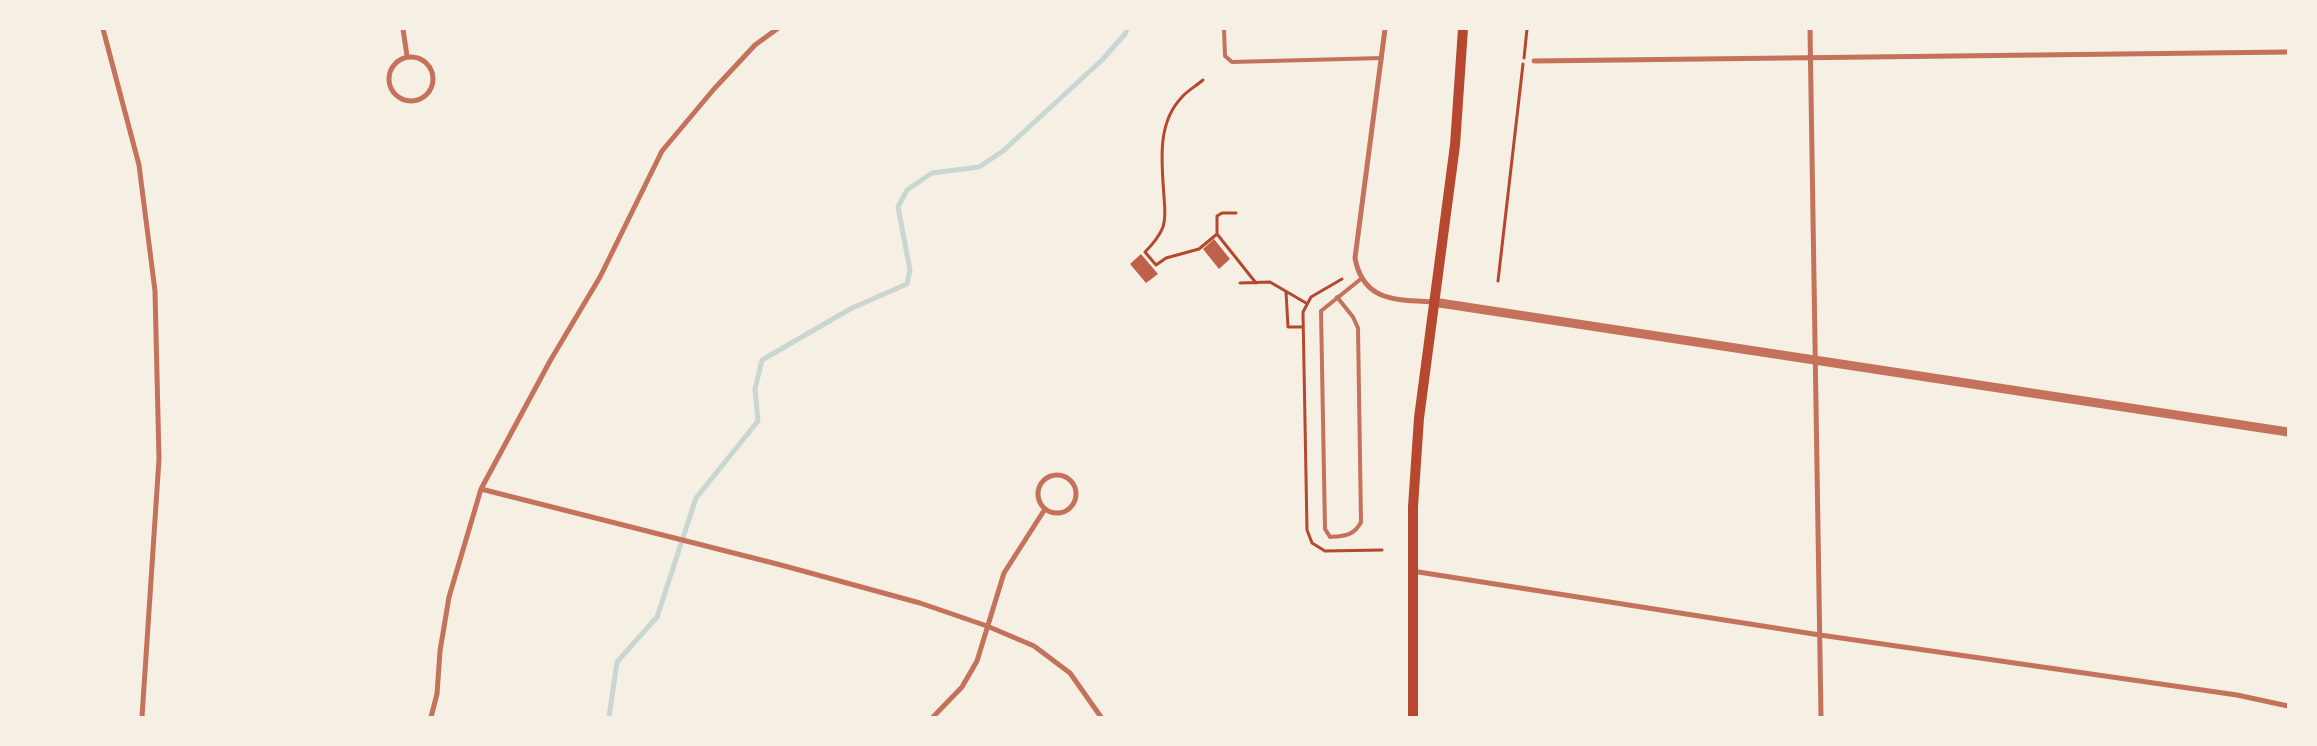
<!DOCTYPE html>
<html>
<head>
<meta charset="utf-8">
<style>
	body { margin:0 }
	#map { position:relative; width:2317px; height:746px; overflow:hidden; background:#f6efe4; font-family:"Playfair Display",serif }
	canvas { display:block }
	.frame { position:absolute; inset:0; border:30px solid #f6efe4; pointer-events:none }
</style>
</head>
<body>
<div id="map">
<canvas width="2317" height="746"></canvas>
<div class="frame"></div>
</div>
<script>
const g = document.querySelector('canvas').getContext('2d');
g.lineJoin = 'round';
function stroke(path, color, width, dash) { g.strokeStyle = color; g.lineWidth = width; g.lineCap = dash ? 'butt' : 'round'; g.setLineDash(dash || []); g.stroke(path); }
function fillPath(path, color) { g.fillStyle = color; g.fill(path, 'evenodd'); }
const stream = new Path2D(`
	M609,717L617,662L657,617L696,498L758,421L755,389L762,360L852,308L907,284L910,270L898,207L907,190L932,173L979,167L1003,151L1103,59L1125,34L1127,29`);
const building = new Path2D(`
	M1214,239L1230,259L1219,269L1203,249Z
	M1141,254L1158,274L1146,283L1130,264Z`);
const path = new Path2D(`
	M1524,58L1527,29
	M1203,80C1196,86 1187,91 1182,97C1156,124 1162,163 1164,197C1165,207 1166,218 1163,227C1159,237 1152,245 1145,252L1156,265L1166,258L1199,249L1217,234
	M1236,213H1222L1217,216V234L1256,283
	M1342,279L1311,297L1303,312L1307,530L1312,543L1325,551L1382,550
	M1498,281L1523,64
	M1240,283L1270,282L1306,303
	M1286,292L1288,327H1302`);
const service = new Path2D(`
	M1224,29L1225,56L1232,62L1382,58
	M1337,297L1353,317L1358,328L1361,522C1354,536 1344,536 1330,537L1325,529L1321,311L1362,278`);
const minor = new Path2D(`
	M103,29L139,165L155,291L159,459L142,717
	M403,29L407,56
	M1385,29L1355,258C1363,302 1397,300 1433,302
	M1810,29L1821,717
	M389 79a22 22 0 1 1 44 0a22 22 0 1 1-44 0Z
	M1534,61L2288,52
	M1038 494a19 19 0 1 1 38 0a19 19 0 1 1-38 0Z
	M481,489L781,565L920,603L987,626L1034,646L1070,673L1101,717
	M1412,571L1820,635L2237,695L2288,706
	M431,717L437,694L440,651L449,597L481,489L550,361L600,277L662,151L714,89L755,45L777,29
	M933,717L962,687L977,661L1004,573L1045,509`);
const tertiary = new Path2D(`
	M1433,302L2288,432`);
const secondary = new Path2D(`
	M1413,717V507L1419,418L1455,145L1463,29`);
stroke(stream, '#c9d6d2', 5);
fillPath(building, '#bf614a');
stroke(path, '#b5482f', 3);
stroke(service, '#c5725c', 4);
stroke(minor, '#c5725c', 5);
stroke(tertiary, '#c5725c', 9);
stroke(secondary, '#b5482f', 10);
</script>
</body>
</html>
